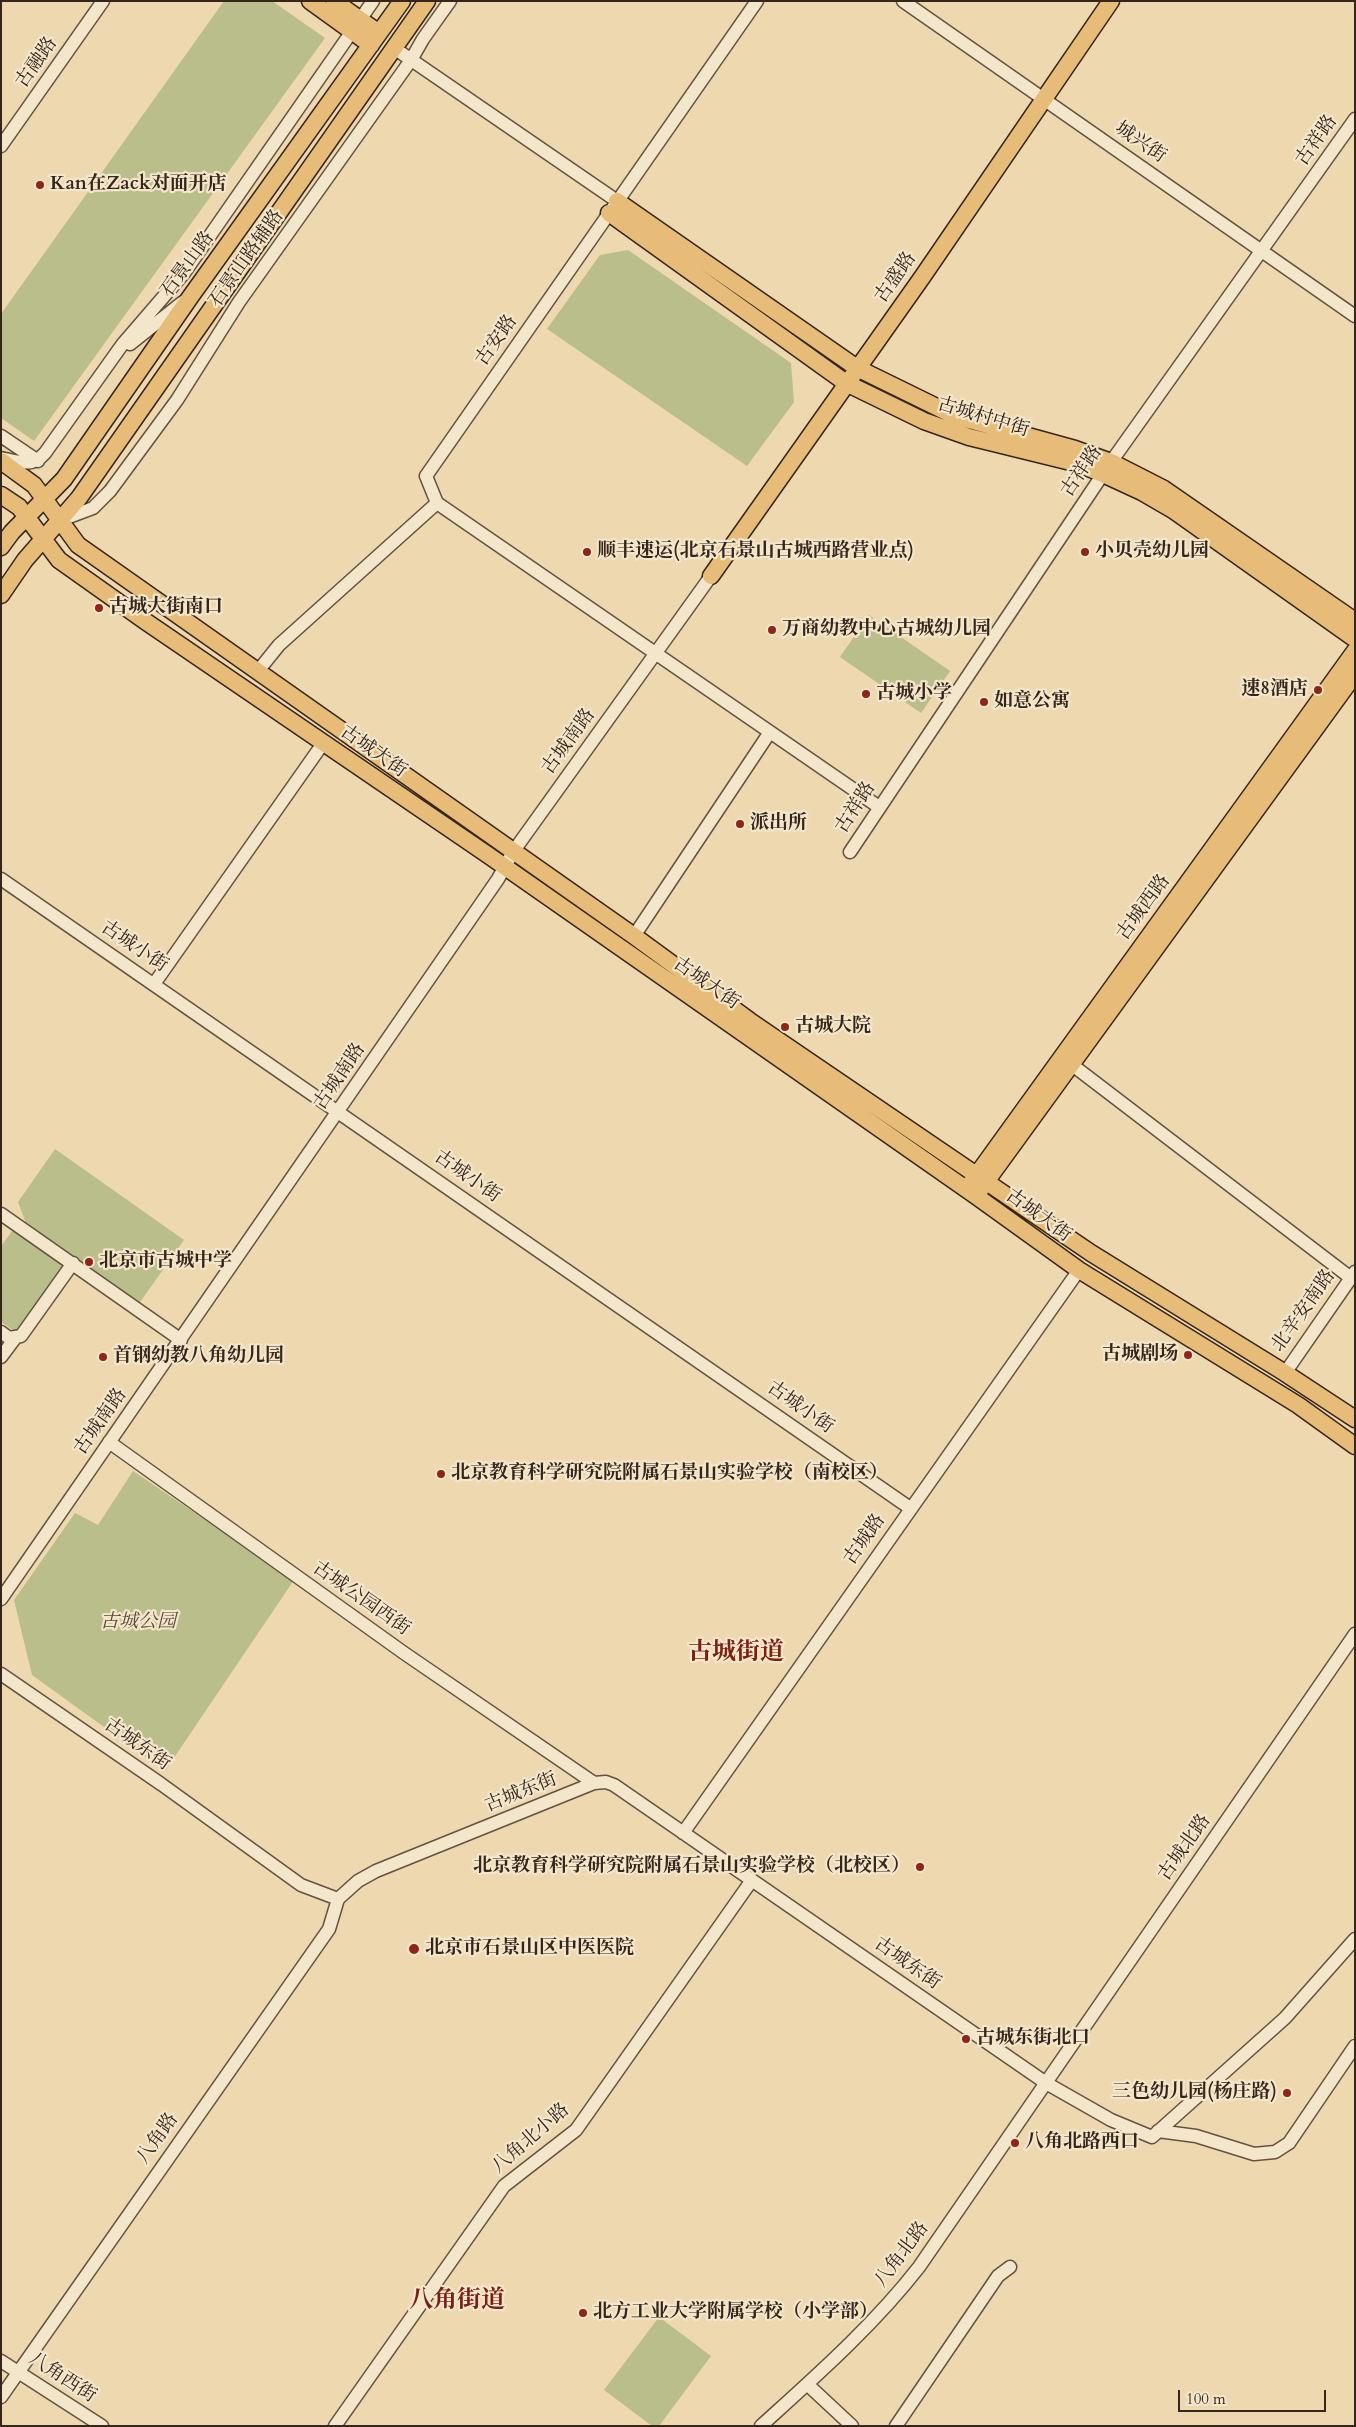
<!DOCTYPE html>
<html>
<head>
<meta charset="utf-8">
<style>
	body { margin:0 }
	#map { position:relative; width:1356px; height:2427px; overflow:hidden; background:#edd8af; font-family:Cardo,serif }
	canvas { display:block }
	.frame { position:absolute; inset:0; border:2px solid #36251b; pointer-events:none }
	.scale { position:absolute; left:1178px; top:2390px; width:148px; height:22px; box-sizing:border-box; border:2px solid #36251b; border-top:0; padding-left:6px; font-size:15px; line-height:18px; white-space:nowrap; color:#36251b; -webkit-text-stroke:4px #f3e6cb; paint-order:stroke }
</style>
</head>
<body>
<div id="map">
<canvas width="1356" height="2427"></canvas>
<div class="frame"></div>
<div class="scale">100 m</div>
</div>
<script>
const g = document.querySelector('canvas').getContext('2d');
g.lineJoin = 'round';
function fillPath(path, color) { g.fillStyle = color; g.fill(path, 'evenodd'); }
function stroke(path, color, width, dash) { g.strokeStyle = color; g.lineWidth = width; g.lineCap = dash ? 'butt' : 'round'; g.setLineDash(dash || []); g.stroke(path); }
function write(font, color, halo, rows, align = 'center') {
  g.font = font + ' Cardo,"Noto Serif SC",serif'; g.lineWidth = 4.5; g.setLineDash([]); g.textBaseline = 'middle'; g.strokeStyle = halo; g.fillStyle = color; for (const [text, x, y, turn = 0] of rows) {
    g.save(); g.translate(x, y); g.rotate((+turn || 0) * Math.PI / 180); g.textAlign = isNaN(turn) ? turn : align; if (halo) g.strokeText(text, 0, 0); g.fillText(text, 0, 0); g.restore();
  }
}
const green = new Path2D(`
	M224,1H272L325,38L34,441L1,418V314Z
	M628,250L791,363L794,402L747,466L547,329L600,255Z
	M869,615L950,671L921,713L840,657Z
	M55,1149L184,1240L138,1305L27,1226L18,1202Z
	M16,1226L66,1261L16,1332L1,1322V1246Z
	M133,1471L294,1580L165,1771L32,1675L14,1600L75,1513L98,1525Z
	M659,2317L711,2356L659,2426H652L604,2390Z`);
const minor = new Path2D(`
	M903,1L1355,316
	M394,48L617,201
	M1,146L103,1
	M130,344L183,302
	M1,436L38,461
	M1,458C19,462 32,468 45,453L122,345L184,273L373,1
	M437,503L770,732
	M61,520L93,508L110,491L177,400L239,302L411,60L423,39L450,1
	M258,671L279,645L437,503L426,476L757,1
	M850,852L1111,462L1355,119
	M1,879L910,1508
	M634,936L770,732L879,807
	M154,984L324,742
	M1071,1064L1351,1278
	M1,1214L181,1340
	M1,1332L9,1338L21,1336L73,1263
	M1,1357L16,1337
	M1285,1373L1355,1272
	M109,1442L404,1653L594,1783
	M1,1599L498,879L513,852L711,576
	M1,1674L161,1784L301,1885L338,1899
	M683,1833L1079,1270
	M1158,2131L1196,2136L1254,2154L1275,2152L1289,2143L1355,2046
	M1,2361L102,2426
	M807,2384L852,2426
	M1,2397L329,1929L338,1899L358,1881L376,1871L594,1783L606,1782L614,1785L1046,2083L1111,2120L1152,2137L1285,2018L1355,1939
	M335,2426L504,2186L576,2130L752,1880
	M761,2426C816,2376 873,2326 919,2267L1355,1634
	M896,2426L998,2276L1010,2267`);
const major = new Path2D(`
	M310,1L371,45
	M334,1L379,33
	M617,201L857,368L955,416L1075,449L1111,462L1164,489L1355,621
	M609,213L846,383L924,421L969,437L1079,464L1103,474L1142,492L1173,510L1355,639
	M1,461L34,485L78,545L634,936L750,1021L1091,1253L1285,1373L1355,1419
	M1,495L19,507L59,560L145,621L488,855L976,1196L1079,1270L1298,1405L1355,1446
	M1,547L12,532L64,479L191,296L402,1
	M711,576L923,276L1111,1
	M1,595L25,560L79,498L427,1
	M971,1183L1355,651
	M980,1190L1355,674`);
const markers = [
	[40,185,5,"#8f2418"],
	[587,552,5,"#8f2418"],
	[1085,552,5,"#8f2418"],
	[99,608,5,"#8f2418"],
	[772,630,5,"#8f2418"],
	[1318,690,5,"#8f2418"],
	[866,694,5,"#8f2418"],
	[984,702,5,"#8f2418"],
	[740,824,5,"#8f2418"],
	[785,1027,5,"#8f2418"],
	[89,1262,5,"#8f2418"],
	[1188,1355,5,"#8f2418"],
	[103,1357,5,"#8f2418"],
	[441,1474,5,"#8f2418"],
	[920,1867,5,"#8f2418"],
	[414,1949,6,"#8f2418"],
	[966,2039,5,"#8f2418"],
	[1287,2093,5,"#8f2418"],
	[1015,2143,5,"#8f2418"],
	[583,2313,5,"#8f2418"]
];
const streetNames = [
	["古融路",37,63,-55],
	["古祥路",1317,141,-55],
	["城兴街",1140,143,34],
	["石景山路辅路",247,259,-55],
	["石景山路",188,265,-54],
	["古盛路",896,278,-55],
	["古安路",497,341,-55],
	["古城村中街",983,418,17],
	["古祥路",1082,472,-56],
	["古城南路",569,742,-54],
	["古城大街",373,752,35],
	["古祥路",856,808,-57],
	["古城西路",1144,908,-54],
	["古城小街",134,947,34],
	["古城大街",706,984,35],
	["古城南路",340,1077,-56],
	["古城小街",467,1177,35],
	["古城大街",1038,1216,36],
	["北辛安南路",1304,1311,-55],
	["古城小街",800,1408,35],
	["古城南路",101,1422,-55],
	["古城路",865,1540,-55],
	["古城公园西街",361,1599,35],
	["古城东街",137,1745,35],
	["古城东街",521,1793,-22],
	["古城北路",1185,1848,-55],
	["古城东街",907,1964,35],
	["八角路",158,2139,-55],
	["八角北小路",531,2139,-41],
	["八角北路",902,2255,-53],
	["八角西街",62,2378,33]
];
const poiNames = [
	["Kan在Zack对面开店",50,185],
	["顺丰速运(北京石景山古城西路营业点)",597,552],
	["小贝壳幼儿园",1095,552],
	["古城大街南口",109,608],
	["万商幼教中心古城幼儿园",782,630],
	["速8酒店",1308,690,"right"],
	["古城小学",876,694],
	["如意公寓",994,702],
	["派出所",750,824],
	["古城大院",795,1027],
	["北京市古城中学",99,1262],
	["古城剧场",1178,1355,"right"],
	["首钢幼教八角幼儿园",113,1357],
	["北京教育科学研究院附属石景山实验学校（南校区）",451,1474],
	["北京教育科学研究院附属石景山实验学校（北校区）",910,1867,"right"],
	["北京市石景山区中医医院",425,1949],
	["古城东街北口",976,2039],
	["三色幼儿园(杨庄路)",1277,2093,"right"],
	["八角北路西口",1025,2143],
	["北方工业大学附属学校（小学部）",593,2313]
];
const parkNames = [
	["古城公园",138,1623]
];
const districtNames = [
	["古城街道",736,1653],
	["八角街道",457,2301]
];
fillPath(green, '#b9be8a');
stroke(minor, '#645240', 15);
stroke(major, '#36251b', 19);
stroke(minor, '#f3e6cb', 12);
stroke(major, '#e6bc78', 16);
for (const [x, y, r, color] of markers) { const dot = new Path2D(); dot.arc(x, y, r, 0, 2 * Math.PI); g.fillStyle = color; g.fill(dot); stroke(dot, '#f3e6cb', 2); }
write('19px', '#36251b', '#f3e6cb', streetNames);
write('bold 19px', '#36251b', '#f3e6cb', poiNames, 'left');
write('italic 19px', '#574b37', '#f3e6cb', parkNames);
write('bold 24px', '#7a1f14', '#f3e6cb', districtNames);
</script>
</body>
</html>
